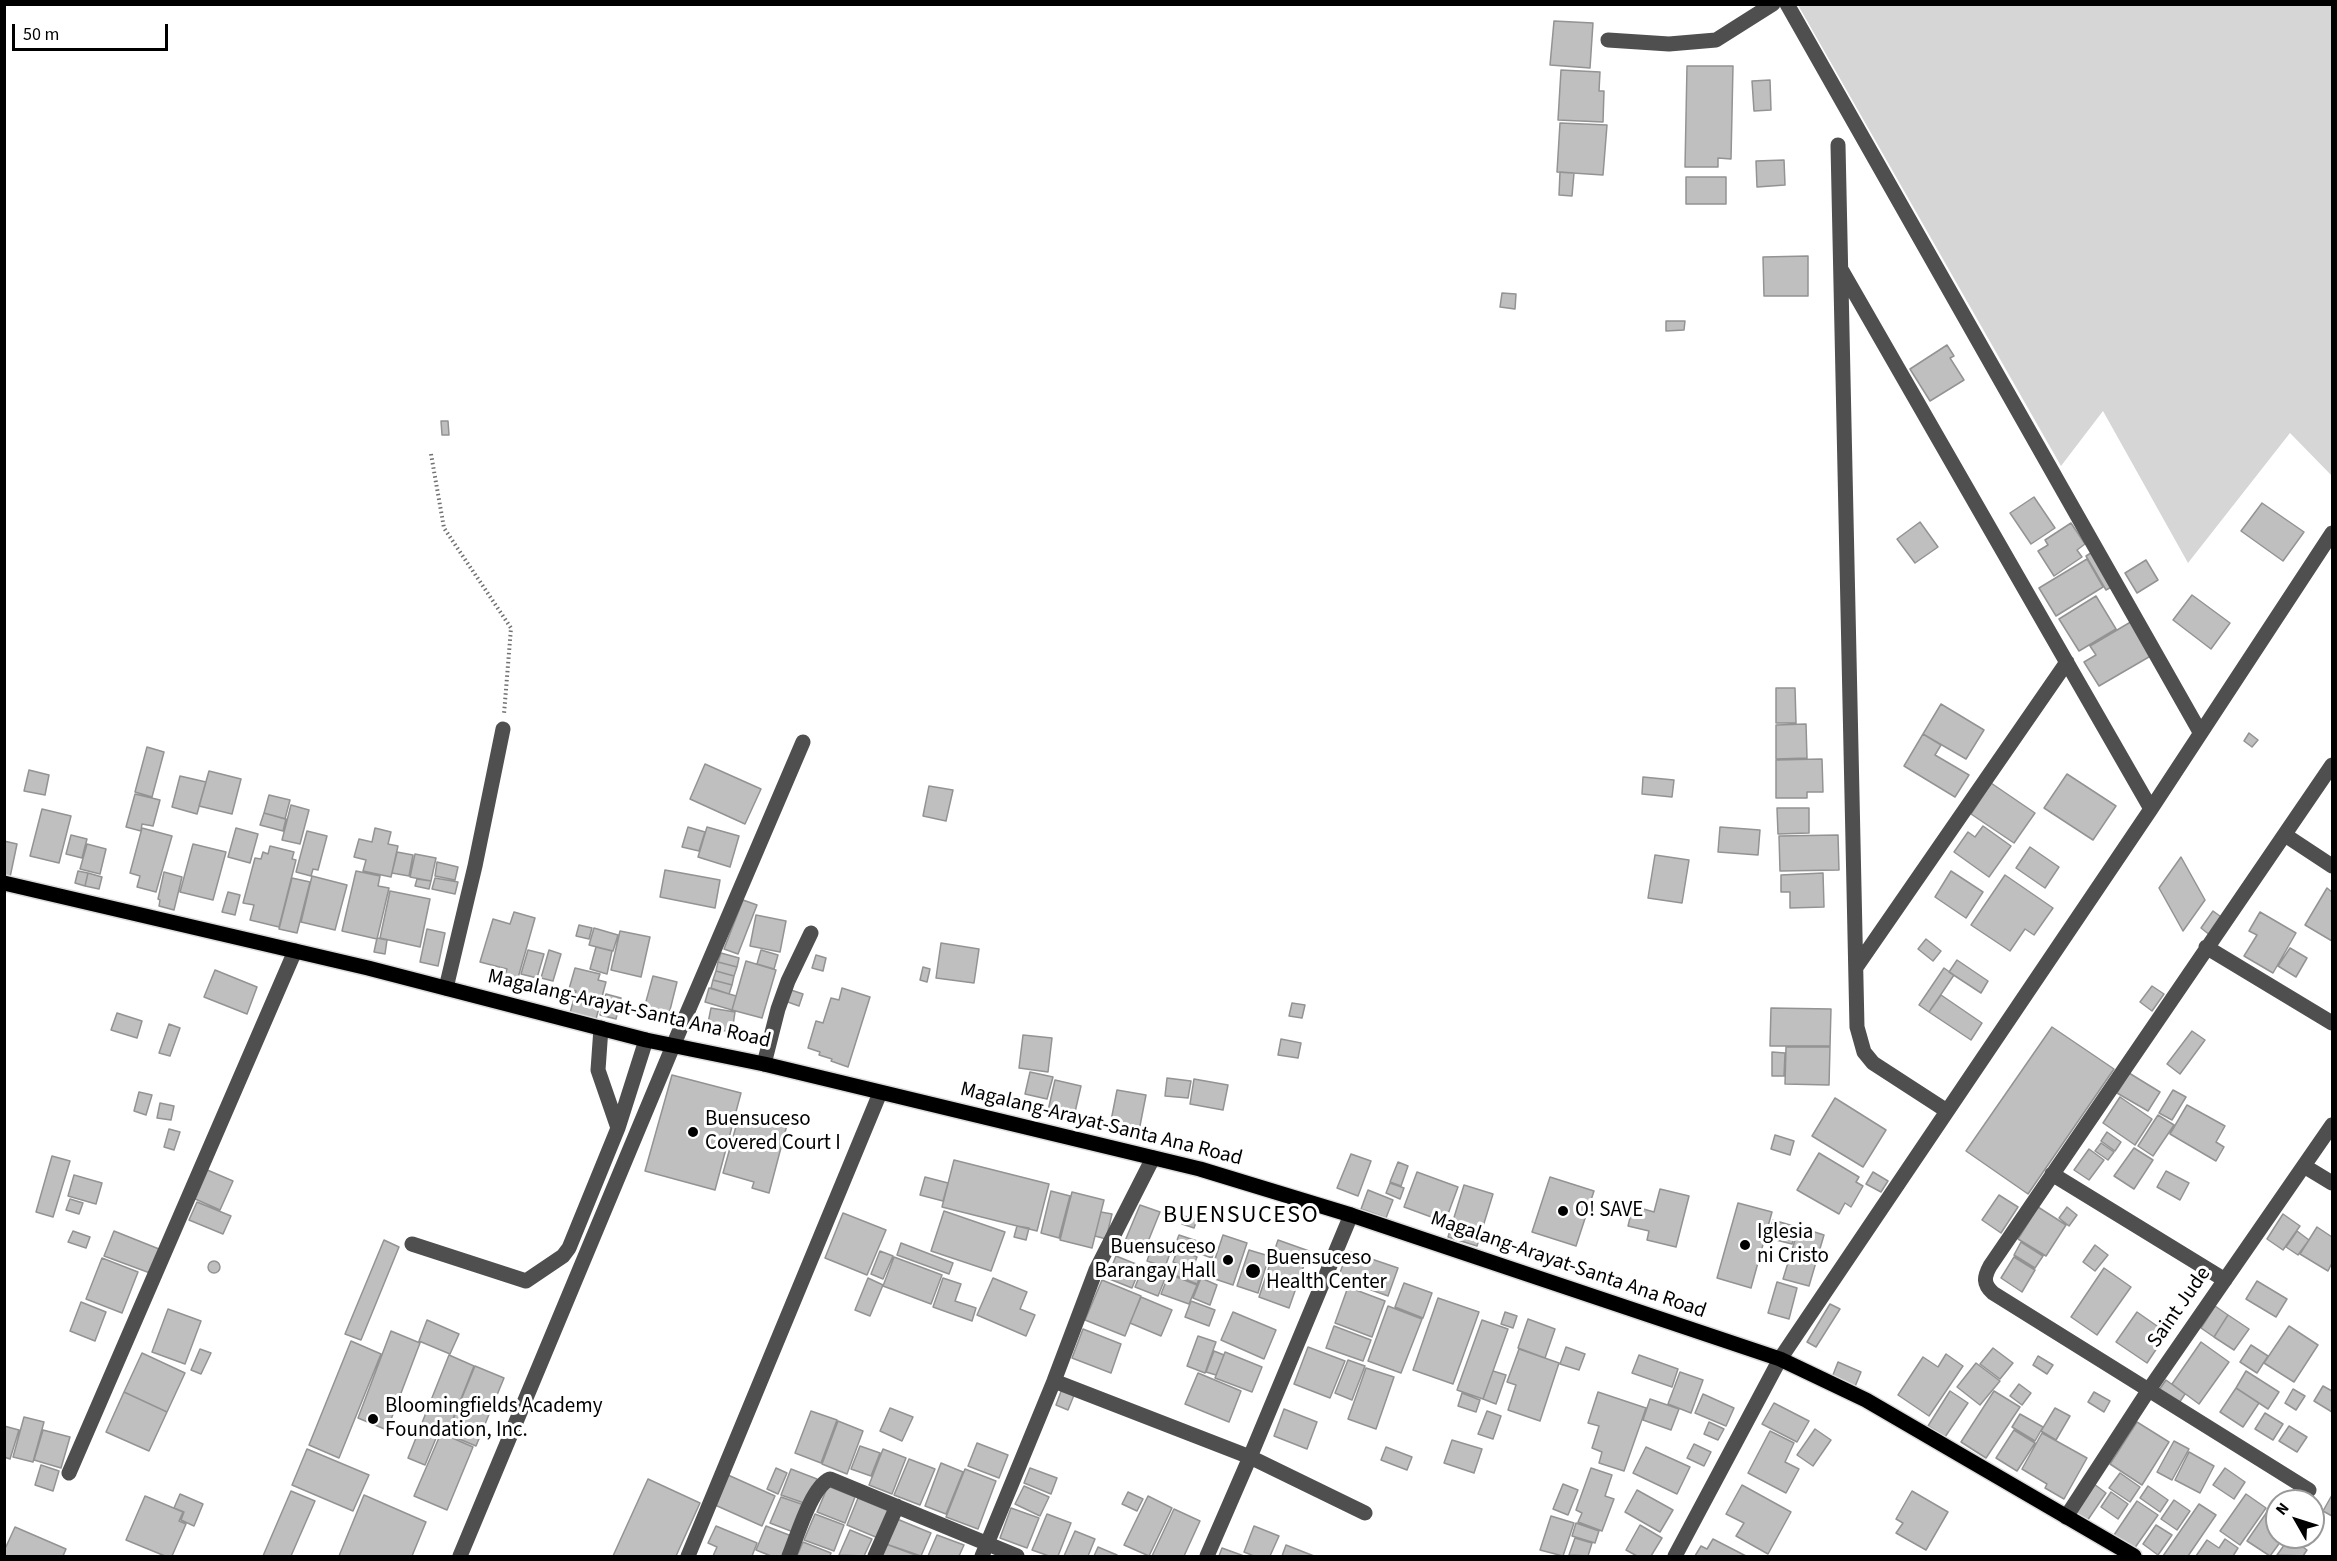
<!DOCTYPE html>
<html>
<head>
<meta charset="utf-8">
<style>
	body { margin:0 }
	#map { position:relative; width:2337px; height:1561px; overflow:hidden; background:#fff; font-family:"Source Sans 3",sans-serif }
	canvas { display:block }
	.frame { position:absolute; inset:0; border:6px solid #000; pointer-events:none }
	.north { position:absolute; left:2265px; top:1489px; width:60px; height:60px; box-sizing:border-box; background:#fff; border:2px solid #999; border-radius:50%; rotate:309deg; font-size:16px; font-weight:700; line-height:24px; text-align:center; color:#000 }
	.north::after { content:''; display:block; margin:auto; width:21px; height:27px; background:#000; clip-path:polygon(50% 0,100% 100%,50% 72%,0 100%) }
	.scale { position:absolute; left:12px; top:24px; width:156px; height:27px; box-sizing:border-box; border:3px solid #000; border-top:0; padding-left:8px; font-size:18px; line-height:21px; white-space:nowrap; color:#000; -webkit-text-stroke:4px #fff; paint-order:stroke }
</style>
</head>
<body>
<div id="map">
<canvas width="2337" height="1561"></canvas>
<div class="frame"></div>
<div class="north">N</div>
<div class="scale">50 m</div>
</div>
<script>
const g = document.querySelector('canvas').getContext('2d');
g.lineJoin = 'round';
function fillPath(path, color) { g.fillStyle = color; g.fill(path, 'evenodd'); }
function stroke(path, color, width, dash) { g.strokeStyle = color; g.lineWidth = width; g.lineCap = dash ? 'butt' : 'round'; g.setLineDash(dash || []); g.stroke(path); }
function write(font, color, halo, rows, align = 'center') {
  g.font = font + ' "Source Sans 3",sans-serif'; g.lineWidth = 6; g.setLineDash([]); g.textBaseline = 'middle'; g.strokeStyle = halo; g.fillStyle = color; for (const [text, x, y, turn = 0] of rows) {
    g.save(); g.translate(x, y); g.rotate((+turn || 0) * Math.PI / 180); g.textAlign = isNaN(turn) ? turn : align; if (halo) g.strokeText(text, 0, 0); g.fillText(text, 0, 0); g.restore();
  }
}
const green = new Path2D(`
	M1798,5H2332V476L2290,433L2188,563L2103,411L2061,466Z`);
const building = new Path2D(`
	M1554,21L1593,23L1590,68L1550,65Z
	M1687,66H1733L1731,159L1718,158V167H1685Z
	M1561,70L1600,72L1599,91H1604L1603,122L1558,120Z
	M1770,80L1771,110L1754,111L1752,81Z
	M1560,123L1607,125L1603,175L1557,172Z
	M1784,160L1785,185L1757,187L1756,161Z
	M1560,172L1574,173L1572,196L1559,195Z
	M1686,177H1726V204H1686Z
	M1808,256V296H1764L1763,257Z
	M1502,293L1516,294L1515,309L1500,307Z
	M1666,321H1685L1684,330L1666,331Z
	M1947,345L1954,356L1950,358L1964,380L1930,401L1910,369Z
	M441,421H448L449,435H442Z
	M2034,497L2055,528L2031,544L2010,513Z
	M2262,503L2304,532L2283,561L2241,531Z
	M1920,522L1938,547L1915,563L1897,539Z
	M2071,523L2085,544L2077,550L2082,557L2054,576L2038,551L2048,545L2045,540Z
	M2094,551L2115,585L2106,590L2086,556Z
	M2087,559L2103,587L2056,616L2039,588Z
	M2146,560L2158,580L2137,593L2125,573Z
	M2192,595L2230,623L2211,649L2173,620Z
	M2096,596L2116,629L2079,651L2059,619Z
	M2134,620L2154,654L2099,686L2084,662L2096,655L2090,646Z
	M1776,688H1795L1796,723H1776Z
	M1941,704L1984,730L1966,759L1923,734Z
	M1806,724L1807,758L1776,759V725Z
	M2249,733L2258,740L2252,747L2244,741Z
	M1923,734L1941,745L1935,755L1969,775L1955,797L1904,766Z
	M147,747L164,752L152,797L135,792Z
	M1822,759L1823,792H1807V798H1776V760Z
	M705,764L761,789L745,824L690,799Z
	M29,770L49,775L45,795L24,791Z
	M209,771L241,779L232,814L199,806Z
	M2067,774L2116,806L2093,840L2044,808Z
	M180,776L206,782L197,814L172,807Z
	M1643,777L1674,780L1672,797L1642,794Z
	M1991,783L2035,813L2014,843L1971,814Z
	M929,786L953,790L946,821L923,816Z
	M135,794L160,800L153,826L142,824L141,831L126,827Z
	M269,795L290,800L285,819L264,813Z
	M291,805L309,810L300,844L282,840Z
	M1777,808H1809V833L1778,834Z
	M42,809L71,816L59,863L30,856Z
	M264,813L286,819L283,831L260,825Z
	M1983,826L2011,846L1989,877L1954,852L1968,832L1975,837Z
	M688,827L705,832L699,851L682,847Z
	M707,827L739,836L730,867L698,857Z
	M1720,827L1760,830L1758,855L1718,852Z
	M142,828L172,836L156,892L137,887L140,876L130,873Z
	M236,828L258,834L250,863L228,857Z
	M375,828L391,832L388,844L398,846L391,877L363,871L366,860L354,857L359,839L372,842Z
	M307,831L327,836L318,870L313,869L311,876L296,872Z
	M71,835L87,839L82,858L66,854Z
	M1838,835L1839,870L1780,871L1779,836Z
	M4,841L17,844L9,882L4,881Z
	M87,844L106,849L100,874L80,869Z
	M193,844L226,852L213,900L180,892Z
	M270,846L294,852L292,859L296,860L279,927L250,920L254,905L243,903L255,858L261,859L263,852L268,854Z
	M2030,847L2059,867L2045,888L2016,868Z
	M397,852L413,855L409,876L392,873Z
	M415,854L436,858L431,881L410,877Z
	M1655,855L1689,860L1682,903L1648,898Z
	M2181,857L2205,900L2183,931L2159,888Z
	M437,862L458,867L455,880L435,876Z
	M665,870L720,880L715,908L660,897Z
	M78,871L88,873L85,886L75,883Z
	M356,871L380,876L378,886L389,888L377,939L342,931Z
	M1951,871L1983,892L1966,918L1935,897Z
	M164,872L182,877L174,910L159,906L160,900L158,899Z
	M88,873L102,877L99,889L85,886Z
	M1823,873L1824,907L1790,908V892H1781V875Z
	M2005,875L2053,908L2034,935L2025,929L2010,951L1971,925Z
	M312,876L347,885L335,930L301,922Z
	M292,878L310,882L297,933L279,929Z
	M435,878L458,882L455,894L432,889Z
	M417,879L431,881L429,889L415,886Z
	M2327,888L2332,892V941L2305,925Z
	M390,891L430,899L420,947L380,938Z
	M228,892L240,895L235,915L222,912Z
	M743,900L757,905L738,954L724,949Z
	M2213,911L2224,919L2211,936L2201,928Z
	M514,912L535,918L516,985L503,981L507,969L480,962L493,919L510,924Z
	M2260,912L2296,933L2273,973L2244,956L2257,935L2249,931Z
	M756,915L786,921L780,952L750,946Z
	M579,925L592,928L589,939L576,936Z
	M594,928L618,935L613,951L589,945Z
	M427,929L445,933L438,966L420,962Z
	M620,931L650,937L641,977L611,970Z
	M377,938L387,940L385,954L374,952Z
	M1926,939L1941,951L1933,961L1918,949Z
	M941,943L979,949L974,983L936,978Z
	M596,947L612,951L607,974L590,969Z
	M2290,948L2307,958L2296,977L2278,966Z
	M528,950L544,954L537,978L521,974Z
	M549,950L561,954L553,981L541,978Z
	M761,950L778,955L774,969L757,964Z
	M721,953L739,958L737,967L718,962Z
	M816,955L826,958L823,971L812,968Z
	M1957,960L1988,981L1981,993L1949,972Z
	M746,961L776,970L762,1018L732,1010Z
	M718,962L737,967L734,976L716,971Z
	M923,967L930,969L927,982L920,980Z
	M575,968L600,974L598,980L606,982L596,1019L570,1013L576,991L569,989Z
	M1944,968L1954,975L1929,1012L1919,1005Z
	M215,970L257,987L247,1014L204,997Z
	M716,971L734,976L732,985L713,980Z
	M653,976L677,982L667,1022L642,1016Z
	M713,980L732,985L729,994L711,988Z
	M2152,986L2164,994L2152,1011L2140,1002Z
	M709,988L736,996L732,1010L705,1002Z
	M842,988L870,997L848,1067L831,1061L832,1059L819,1055L820,1052L808,1048L816,1021L823,1023L831,998L839,1000Z
	M788,989L803,994L799,1006L785,1001Z
	M606,994L621,998L616,1019L600,1015Z
	M1941,995L1982,1023L1971,1040L1929,1012Z
	M1292,1003L1305,1005L1302,1018L1289,1016Z
	M711,1008L735,1012L732,1032L707,1028Z
	M1771,1008L1831,1009L1830,1046H1770Z
	M117,1013L142,1021L137,1038L111,1030Z
	M169,1024L180,1028L170,1056L159,1053Z
	M2052,1027L2114,1069L2028,1194L1966,1151Z
	M2192,1031L2205,1040L2180,1074L2167,1064Z
	M1023,1035L1052,1038L1048,1072L1019,1068Z
	M1281,1039L1301,1043L1298,1058L1278,1055Z
	M1786,1047H1830L1829,1085L1785,1084Z
	M1772,1052L1785,1053L1784,1076H1772Z
	M1030,1072L1053,1077L1047,1099L1025,1094Z
	M2129,1073L2160,1092L2148,1111L2117,1093Z
	M672,1075L741,1093L715,1190L645,1171Z
	M1167,1078L1191,1081L1188,1098L1165,1096Z
	M1194,1079L1228,1085L1223,1110L1190,1104Z
	M1055,1080L1081,1086L1073,1121L1047,1115Z
	M1117,1090L1146,1095L1138,1136L1109,1131Z
	M2173,1090L2186,1097L2172,1120L2159,1113Z
	M139,1092L152,1095L146,1115L134,1111Z
	M2120,1097L2152,1119L2135,1145L2103,1123Z
	M1835,1098L1886,1130L1863,1167L1812,1136Z
	M160,1103L174,1106L171,1120L157,1118Z
	M2187,1105L2225,1126L2216,1142L2224,1147L2216,1161L2170,1134Z
	M740,1112L787,1125L769,1193L752,1188L754,1182L723,1173Z
	M2158,1115L2174,1125L2153,1156L2138,1146Z
	M169,1129L180,1132L174,1150L164,1147Z
	M2107,1132L2121,1142L2115,1151L2101,1141Z
	M1775,1135L1794,1141L1790,1155L1771,1149Z
	M2101,1143L2114,1152L2108,1160L2095,1151Z
	M2134,1148L2153,1160L2134,1189L2114,1176Z
	M2089,1149L2104,1160L2089,1180L2074,1170Z
	M1819,1153L1859,1177L1856,1182L1863,1186L1851,1207L1845,1203L1839,1214L1797,1190Z
	M1351,1154L1371,1161L1358,1196L1337,1188Z
	M52,1156L70,1161L53,1217L36,1212Z
	M954,1160L1049,1184L1037,1231L942,1207Z
	M1398,1162L1408,1166L1401,1186L1390,1182Z
	M205,1169L233,1181L220,1210L193,1198Z
	M2166,1171L2189,1183L2180,1200L2157,1187Z
	M1417,1172L1458,1187L1445,1222L1404,1207Z
	M1873,1172L1888,1181L1881,1192L1866,1184Z
	M74,1175L102,1183L96,1204L68,1196Z
	M925,1177L948,1183L943,1201L920,1195Z
	M1550,1177L1594,1191L1576,1246L1532,1232Z
	M1390,1183L1404,1188L1400,1199L1386,1193Z
	M1464,1185L1493,1194L1477,1246L1448,1237Z
	M1660,1189L1689,1196L1676,1247L1647,1240L1649,1231L1628,1226L1633,1206L1654,1212Z
	M1368,1190L1393,1200L1386,1218L1361,1209Z
	M1051,1191L1070,1196L1059,1238L1041,1233Z
	M1072,1192L1104,1200L1092,1248L1060,1240Z
	M1999,1195L2018,1207L2001,1233L1982,1220Z
	M70,1199L83,1203L79,1214L66,1210Z
	M197,1202L231,1216L223,1234L189,1220Z
	M1738,1203L1772,1212L1751,1288L1717,1278Z
	M1140,1205L1160,1212L1145,1249L1125,1241Z
	M2038,1207L2066,1225L2046,1256L2018,1239Z
	M2067,1207L2077,1215L2069,1226L2059,1218Z
	M944,1211L1005,1232L991,1271L931,1251Z
	M1101,1212L1112,1214L1106,1239L1095,1236Z
	M843,1213L886,1230L867,1275L825,1258Z
	M2283,1214L2300,1226L2283,1250L2267,1239Z
	M1184,1216L1197,1220L1194,1228L1182,1224Z
	M1773,1220L1797,1227L1792,1244L1768,1238Z
	M1017,1226L1029,1228L1026,1240L1014,1237Z
	M1799,1227L1824,1235L1809,1286L1783,1279Z
	M2317,1227L2332,1237V1263L2328,1271L2300,1254Z
	M73,1231L90,1237L86,1248L68,1242Z
	M114,1231L159,1249L150,1273L104,1256Z
	M2297,1231L2309,1240L2298,1255L2286,1247Z
	M1179,1235L1215,1247L1212,1258L1175,1245Z
	M1223,1235L1247,1243L1233,1285L1209,1277Z
	M384,1240L399,1247L361,1340L345,1334Z
	M1278,1240L1309,1251L1289,1308L1259,1297Z
	M1154,1241L1172,1248L1165,1267L1147,1261Z
	M2021,1242L2043,1256L2035,1268L2014,1255Z
	M901,1243L953,1263L949,1274L897,1255Z
	M2095,1245L2108,1255L2095,1271L2083,1262Z
	M1178,1249L1197,1257L1192,1270L1173,1262Z
	M1249,1250L1269,1256L1258,1293L1237,1286Z
	M880,1251L893,1256L883,1279L871,1274Z
	M1348,1251L1398,1268L1388,1296L1338,1278Z
	M1116,1256L1141,1266L1132,1288L1107,1278Z
	M894,1257L942,1275L931,1304L883,1286Z
	M2014,1257L2035,1270L2022,1292L2001,1278Z
	M102,1258L138,1272L122,1313L86,1299Z
	M208 1267a6 6 0 1 1 12 0a6 6 0 1 1-12 0Z
	M1176,1264L1201,1274L1197,1284L1172,1274Z
	M1144,1265L1167,1274L1158,1296L1135,1287Z
	M2104,1268L2131,1287L2097,1335L2071,1317Z
	M1169,1274L1197,1285L1189,1304L1161,1294Z
	M868,1278L883,1285L870,1316L855,1310Z
	M943,1278L961,1284L955,1301L976,1308L972,1321L933,1307Z
	M993,1278L1027,1292L1020,1309L1035,1315L1026,1336L977,1315Z
	M1201,1278L1217,1285L1210,1305L1193,1298Z
	M1102,1280L1141,1296L1125,1336L1085,1320Z
	M2257,1281L2287,1299L2276,1317L2246,1299Z
	M1777,1282L1797,1288L1789,1319L1768,1313Z
	M1404,1283L1432,1293L1423,1318L1395,1307Z
	M1348,1287L1385,1301L1372,1337L1335,1323Z
	M1141,1297L1172,1310L1161,1336L1130,1323Z
	M1438,1298L1479,1312L1453,1384L1413,1370Z
	M1191,1301L1215,1310L1209,1326L1185,1317Z
	M81,1302L106,1312L95,1341L70,1331Z
	M1830,1304L1840,1309L1816,1347L1807,1342Z
	M1388,1306L1422,1319L1401,1373L1368,1361Z
	M2215,1306L2228,1315L2214,1337L2201,1328Z
	M168,1309L201,1321L185,1364L152,1352Z
	M1233,1312L1276,1330L1264,1359L1221,1340Z
	M1505,1312L1517,1316L1513,1328L1501,1324Z
	M2137,1312L2167,1333L2147,1363L2116,1342Z
	M2228,1315L2249,1329L2234,1350L2214,1337Z
	M1528,1319L1555,1329L1545,1358L1518,1348Z
	M427,1320L459,1334L450,1354L419,1341Z
	M1482,1320L1508,1329L1483,1399L1457,1390Z
	M1334,1326L1371,1340L1363,1361L1326,1348Z
	M2289,1326L2318,1345L2294,1382L2264,1363Z
	M1083,1329L1121,1344L1111,1373L1072,1358Z
	M391,1331L420,1343L387,1430L358,1418Z
	M1198,1336L1216,1342L1205,1373L1187,1366Z
	M351,1341L381,1354L339,1458L309,1445Z
	M2201,1342L2229,1362L2199,1404L2172,1384Z
	M2251,1345L2268,1356L2257,1373L2240,1362Z
	M1308,1347L1345,1361L1330,1398L1294,1384Z
	M1566,1347L1585,1354L1579,1370L1560,1364Z
	M1993,1348L2013,1363L2000,1379L1980,1364Z
	M200,1349L211,1353L201,1374L191,1370Z
	M1519,1349L1559,1363L1540,1421L1508,1410L1516,1385L1507,1382Z
	M1214,1351L1224,1355L1216,1375L1206,1372Z
	M1225,1352L1262,1367L1252,1392L1215,1378Z
	M142,1353L185,1373L167,1412L124,1392Z
	M1946,1354L1963,1366L1929,1416L1898,1395L1923,1357L1938,1367Z
	M449,1355L474,1366L447,1434L439,1431L425,1465L408,1458Z
	M1639,1355L1678,1369L1672,1387L1632,1373Z
	M2038,1356L2053,1365L2047,1374L2033,1365Z
	M1348,1360L1365,1366L1352,1400L1335,1393Z
	M1838,1362L1861,1372L1854,1389L1831,1380Z
	M1976,1363L2000,1381L1980,1405L1957,1387Z
	M475,1366L504,1378L476,1446L447,1434Z
	M1366,1368L1394,1377L1376,1429L1348,1419Z
	M1493,1371L1506,1375L1496,1404L1483,1399Z
	M2246,1371L2279,1392L2268,1409L2236,1388Z
	M1680,1372L1703,1380L1691,1413L1668,1404Z
	M1198,1373L1241,1391L1229,1422L1185,1404Z
	M2166,1380L2185,1394L2179,1403L2159,1390Z
	M2019,1384L2031,1393L2022,1405L2010,1396Z
	M1063,1386L1076,1390L1068,1410L1056,1405Z
	M2323,1386L2332,1391V1412L2314,1401Z
	M2236,1388L2259,1403L2243,1427L2220,1412Z
	M2293,1389L2305,1396L2296,1410L2285,1403Z
	M1950,1391L1968,1403L1945,1437L1928,1426Z
	M1994,1391L2020,1407L1986,1458L1961,1442Z
	M124,1392L167,1412L149,1451L106,1432Z
	M1598,1392L1646,1408L1624,1471L1599,1463L1602,1452L1592,1448L1599,1426L1588,1423Z
	M2094,1392L2110,1401L2104,1412L2088,1402Z
	M1462,1393L1480,1400L1476,1412L1458,1406Z
	M1703,1394L1734,1408L1726,1426L1695,1413Z
	M1650,1399L1679,1409L1671,1430L1643,1420Z
	M1774,1403L1809,1421L1797,1442L1762,1424Z
	M890,1408L913,1417L902,1441L880,1431Z
	M2055,1408L2070,1416L2056,1440L2041,1431Z
	M1284,1409L1317,1422L1307,1449L1274,1436Z
	M811,1411L837,1420L821,1463L795,1453Z
	M1487,1411L1501,1416L1493,1439L1478,1434Z
	M2265,1413L2283,1424L2273,1440L2255,1429Z
	M2020,1414L2043,1427L2035,1441L2012,1427Z
	M24,1417L44,1422L33,1462L13,1457Z
	M838,1421L863,1431L847,1474L822,1464Z
	M1709,1422L1724,1429L1718,1440L1704,1434Z
	M2137,1422L2169,1442L2142,1485L2110,1464Z
	M4,1426L19,1430L10,1459L4,1457Z
	M2289,1426L2307,1437L2297,1452L2279,1441Z
	M1815,1429L1831,1440L1813,1466L1797,1455Z
	M43,1430L70,1437L61,1468L34,1460Z
	M2014,1430L2035,1443L2017,1471L1996,1458Z
	M1770,1431L1794,1443L1785,1462L1799,1469L1786,1493L1748,1473Z
	M441,1433L473,1447L447,1510L414,1496Z
	M2042,1433L2087,1458L2064,1499L2045,1488L2047,1484L2022,1469Z
	M1452,1440L1482,1449L1474,1473L1444,1463Z
	M2174,1441L2189,1449L2172,1480L2157,1472Z
	M977,1443L1008,1455L999,1478L968,1466Z
	M1694,1444L1711,1452L1704,1466L1687,1458Z
	M860,1446L880,1453L871,1476L851,1469Z
	M1386,1447L1412,1457L1407,1470L1381,1460Z
	M1646,1447L1690,1467L1677,1494L1633,1473Z
	M307,1449L369,1475L353,1511L292,1485Z
	M883,1449L906,1458L892,1494L869,1485Z
	M2189,1452L2214,1466L2200,1493L2175,1480Z
	M909,1459L935,1469L920,1505L894,1495Z
	M941,1463L963,1472L946,1514L925,1506Z
	M41,1465L59,1471L53,1491L35,1485Z
	M776,1468L787,1473L778,1494L767,1489Z
	M1030,1468L1057,1478L1051,1494L1024,1483Z
	M1591,1468L1612,1475L1605,1496L1614,1499L1602,1531L1578,1522L1582,1513L1576,1510Z
	M2225,1468L2245,1482L2234,1499L2213,1485Z
	M791,1469L817,1479L807,1504L781,1495Z
	M965,1469L996,1481L978,1529L946,1517Z
	M2120,1473L2140,1487L2130,1502L2109,1488Z
	M728,1475L775,1496L762,1526L715,1505Z
	M648,1479L700,1503L676,1556H613Z
	M1563,1484L1578,1490L1568,1515L1553,1509Z
	M2094,1484L2106,1493L2087,1521L2075,1512Z
	M1742,1485L1791,1512L1768,1554L1736,1536L1744,1523L1726,1514Z
	M828,1486L855,1497L845,1523L817,1512Z
	M1024,1486L1049,1497L1040,1516L1015,1504Z
	M2148,1486L2168,1500L2160,1512L2140,1498Z
	M1637,1490L1673,1510L1660,1532L1625,1512Z
	M291,1491L315,1501L291,1556H263Z
	M1912,1491L1948,1512L1926,1550L1896,1533L1903,1523L1896,1519Z
	M1128,1492L1143,1499L1137,1511L1122,1504Z
	M2111,1492L2128,1504L2118,1519L2101,1507Z
	M180,1494L203,1504L194,1526L181,1520L184,1512L174,1508Z
	M2246,1494L2266,1508L2240,1545L2220,1531Z
	M364,1495L426,1522L412,1556H339Z
	M2332,1495V1516L2323,1511Z
	M145,1496L183,1512L179,1521L186,1524L172,1556H165L126,1540Z
	M1148,1496L1172,1508L1149,1556L1124,1545Z
	M781,1497L807,1506L796,1533L770,1523Z
	M858,1498L889,1511L878,1538L847,1525Z
	M2174,1500L2190,1511L2177,1530L2161,1519Z
	M2137,1501L2158,1515L2134,1549L2114,1535Z
	M2199,1504L2216,1515L2188,1556H2163Z
	M1011,1508L1039,1518L1027,1548L1000,1538Z
	M1174,1509L1200,1521L1184,1556H1152Z
	M2269,1509L2277,1514V1537H2284L2270,1556L2247,1541Z
	M815,1514L844,1525L834,1551L804,1540Z
	M1047,1514L1071,1523L1058,1556H1049L1032,1550Z
	M1551,1516L1574,1523L1563,1556L1540,1550Z
	M897,1519L931,1533L921,1556L886,1544Z
	M1576,1523L1599,1531L1595,1543L1572,1536Z
	M1640,1525L1662,1538L1651,1556H1637L1626,1550Z
	M2156,1525L2172,1535L2158,1555L2143,1544Z
	M716,1526L757,1543L752,1556H713L717,1547L708,1543Z
	M766,1526L794,1537L786,1556H771L756,1550Z
	M1254,1526L1279,1536L1270,1556H1254L1244,1552Z
	M15,1527L66,1549L63,1556H4V1551Z
	M850,1530L872,1539L864,1556L839,1555Z
	M1075,1531L1095,1539L1088,1556H1064Z
	M937,1535L964,1545L959,1556H928Z
	M2290,1537L2308,1538L2303,1547L2307,1550L2303,1556L2277,1555Z
	M1575,1538L1592,1543L1588,1556L1569,1555Z
	M1713,1539L1746,1556H1695L1701,1546L1707,1549Z
	M2225,1539L2238,1548L2233,1556H2196L2207,1540L2219,1548Z
	M803,1542L831,1553L830,1556H797Z
	M886,1544L918,1556H882Z
	M1286,1545L1314,1556H1282Z
	M1098,1547L1117,1555L1116,1556H1094Z
	M1222,1548L1244,1556H1219Z`);
const path = new Path2D(`
	M431,454L444,528L511,628L504,714`);
const minor = new Path2D(`
	M1787,4L2200,732
	M1608,40L1669,44L1716,40L1773,4
	M1838,145L1857,1027L1864,1052L1873,1063L1947,1111
	M1842,271L2151,809
	M2285,835L2332,866
	M2206,947L2332,1023
	M1857,966L2067,662
	M446,988L475,866L503,729
	M601,1028L598,1070L618,1128
	M764,1064L778,1009L788,981L811,933
	M2304,1166L2332,1183
	M2052,1174L2225,1280
	M412,1244L526,1281L563,1256L569,1248L618,1128L646,1040
	M1054,1381L1250,1457L1365,1513
	M69,1473L295,951
	M2309,1490L1993,1293C1983,1284 1984,1277 1990,1266L2332,765
	M2066,1517L2148,1391L2332,1125
	M460,1556L673,1046L803,742
	M688,1556L880,1093
	M789,1556C797,1537 811,1487 830,1479L1017,1556
	M875,1556L897,1506
	M982,1556L1054,1381L1096,1270L1153,1158
	M1207,1556L1250,1457L1351,1215
	M1675,1556L1780,1359L2151,809L2332,533`);
const major = new Path2D(`
	M4,883L368,968L646,1040L764,1064L1200,1169L1351,1215L1780,1359L1866,1400L2134,1556`);
const markers = [
	[693,1132,6,"#000"],
	[1563,1211,6,"#000"],
	[1745,1245,6,"#000"],
	[1228,1260,6,"#000"],
	[1253,1271,8,"#000"],
	[373,1419,6,"#000"]
];
const streetNames = [
	["Magalang-Arayat-Santa Ana Road",629,1010,13],
	["Magalang-Arayat-Santa Ana Road",1101,1125,14],
	["Magalang-Arayat-Santa Ana Road",1568,1266,19],
	["Saint Jude",2180,1308,-55]
];
const poiNames = [
	["Buensuceso",705,1120],
	["Covered Court I",705,1144],
	["O! SAVE",1575,1211],
	["Iglesia",1757,1233],
	["ni Cristo",1757,1257],
	["Buensuceso",1216,1248,"right"],
	["Barangay Hall",1216,1272,"right"],
	["Buensuceso",1266,1259],
	["Health Center",1266,1283],
	["Bloomingfields Academy",385,1407],
	["Foundation, Inc.",385,1431]
];
const quarterNames = [
	["BUENSUCESO",1241,1217]
];
fillPath(green, '#d6d6d6');
fillPath(building, '#bfbfbf');
stroke(building, '#939393', 1.5);
stroke(major, '#dbdbdb', 18);
stroke(path, '#717171', 4, [1.5, 3]);
stroke(minor, '#4f4f4f', 15);
stroke(major, '#000', 15);
for (const [x, y, r, color] of markers) { const dot = new Path2D(); dot.arc(x, y, r, 0, 2 * Math.PI); g.fillStyle = color; g.fill(dot); stroke(dot, '#fff', 2); }
write('21px', '#000', '#fff', streetNames);
write('21px', '#000', '#fff', poiNames, 'left');
g.letterSpacing = '1.5px';
write('24px', '#000', '#fff', quarterNames);
g.letterSpacing = '0px';
</script>
</body>
</html>
